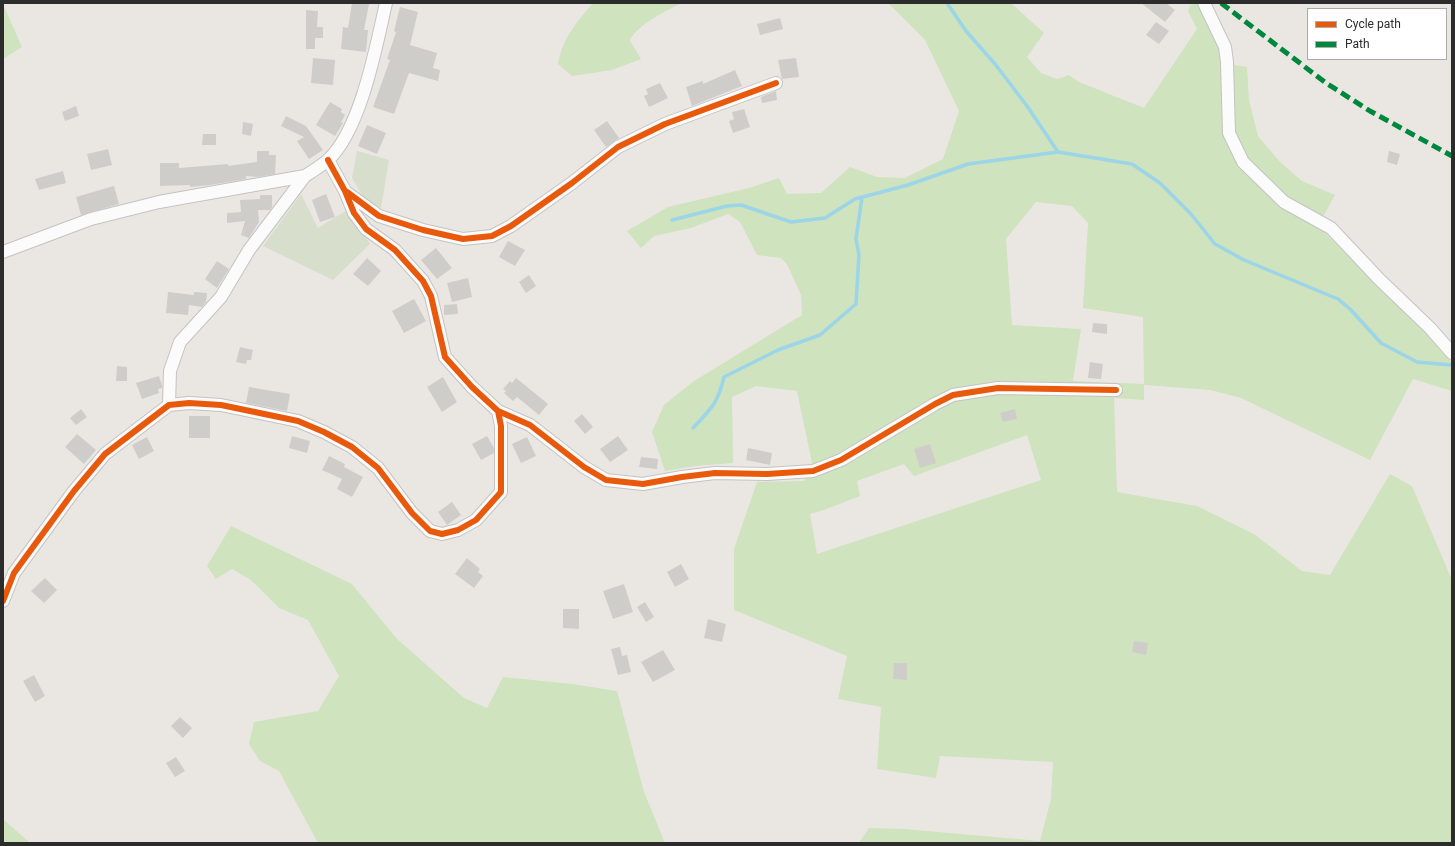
<!DOCTYPE html>
<html>
<head>
<meta charset="utf-8">
<style>
	body { margin:0 }
	#map { position:relative; width:1455px; height:846px; overflow:hidden; background:#eae7e3; font-family:Roboto,sans-serif }
	canvas { display:block }
	.frame { position:absolute; inset:0; border:4px solid #2c2c2c; pointer-events:none }
	.legend { position:absolute; left:1307px; top:8px; width:140px; height:52px; box-sizing:border-box; background:#fff; border:1px solid #ababab; margin:0; padding:5px 7px; list-style:none; font-size:12px; color:#2c2c2c }
	.legend li { display:flex; align-items:center; gap:8px; height:20px }
	.legend b { width:20px; border:1px solid #ababab }
</style>
</head>
<body>
<div id="map">
<canvas width="1455" height="846"></canvas>
<div class="frame"></div>
<ul class="legend">
<li><b style="height:5px;background:#e8590c"></b>Cycle path</li>
<li><b style="height:5px;background:#00873e"></b>Path</li>
</ul>
</div>
<script>
const g = document.querySelector('canvas').getContext('2d');
g.lineJoin = 'round';
function fillPath(path, color) { g.fillStyle = color; g.fill(path, 'evenodd'); }
function stroke(path, color, width, dash) { g.strokeStyle = color; g.lineWidth = width; g.lineCap = dash ? 'butt' : 'round'; g.setLineDash(dash || []); g.stroke(path); }
const green = new Path2D(`
	M593,3H682C667,10 635,26 630,41L641,59L612,70L572,76L558,64C563,37 576,23 593,3Z
	M888,3H1011L1044,33L1027,57L1041,73L1057,79L1069,75L1079,82L1144,108L1197,29L1188,11L1190,5L1198,3L1221,51V63L1247,67L1249,100L1258,136L1280,162L1302,181L1335,195L1318,226L1436,342L1452,363V391L1413,379L1370,460L1241,398L1211,390L1144,385V400L1114,398L1117,492L1197,506L1254,534L1302,571L1330,575L1390,474L1412,486L1452,580V843H859L869,828L904,829L1040,841L1051,799L1053,762L940,756L936,778L877,769L881,707L838,699L847,656L734,610V549L757,482L804,481L812,463L797,391L756,386L732,397L733,463L695,466L665,471L652,432L664,405L694,381L802,315L801,295L787,264L781,258L757,255L740,222L728,214L691,228L654,236L641,248L627,231L668,207L749,188L779,178L787,194L821,193L850,167L877,177L905,178L943,159L959,111L925,40ZM1036,202L1072,206L1088,223L1083,308L1143,317L1144,384L1073,381L1081,329L1012,325L1006,239ZM1027,435L1041,480L817,554L810,514L824,510L860,496L857,481L904,464L914,476Z
	M3,4L22,47L3,59Z
	M231,526L352,584L396,638L464,698L487,708L503,677L572,684L617,691L644,792L665,843H318L279,771L260,761L249,744L254,722L318,711L339,676L308,620L279,608L251,580L232,569L216,579L207,566Z
	M3,819L30,843H3Z`);
const cemetery = new Path2D(`
	M357,151L389,160L381,208L364,198L352,178Z
	M301,194L318,228L349,209L370,244L333,280L263,246Z`);
const stream = new Path2D(`
	M947,3L966,31L995,64L1027,106L1058,152
	M672,220L727,206L741,205L791,222L825,218L855,199L908,185L968,164L1058,152L1132,164L1160,183L1191,214L1215,244L1244,260L1338,299L1350,309L1381,343L1417,362L1452,365
	M693,428C711,409 718,403 724,377L778,350L820,335L856,304L859,255L856,239L862,197`);
const building = new Path2D(`
	M352,3L369,4L364,30H368L366,52L341,49L343,27L348,28Z
	M1141,3H1166L1175,10L1165,22Z
	M400,7L418,12L410,45L437,53L433,68L440,70L438,81L409,73L394,114L373,107L390,60L387,59L396,32L394,31Z
	M306,10L318,11L317,27H323V38H315V49H306Z
	M780,18L783,29L760,35L757,24Z
	M1156,22L1169,31L1159,44L1146,35Z
	M313,58L335,60L333,85L311,83Z
	M796,58L799,77L782,79L778,60Z
	M735,70L742,86L692,106L686,87L703,81V84Z
	M660,83L668,98L649,107L644,96L648,94L646,89Z
	M776,91L777,100L762,103L761,97Z
	M330,102L342,109L341,112L345,115L341,122L343,123L335,136L316,125Z
	M76,106L79,116L65,121L62,112Z
	M744,109L750,127L733,133L729,121L734,119L732,112Z
	M286,116L306,126L323,150L309,159L297,141L304,137L281,126Z
	M607,121L619,138L606,147L594,130Z
	M243,122L253,124L251,136L242,134Z
	M367,125L386,133L377,154L358,146Z
	M203,134H216V145H202Z
	M108,149L112,165L91,170L87,154Z
	M257,151H269V155H276L275,174L258,177L246,176V179L210,185L190,187V185L160,186V163H179V168L228,164V166L257,162Z
	M1389,151L1400,154L1397,165L1387,162Z
	M63,171L66,183L39,190L35,179Z
	M114,186L119,204L81,215L76,197Z
	M326,194L335,217L320,222L312,200Z
	M260,195H272V207L270,210H258L259,222L249,238L241,235L245,221L227,223V213L241,212L240,200L260,199Z
	M508,241L525,250L515,266L499,257Z
	M436,248L452,268L437,279L421,260Z
	M367,258L381,271L368,286L353,274Z
	M217,261L229,269L217,288L205,279Z
	M529,275L536,286L526,293L519,282Z
	M468,278L472,297L452,302L447,283Z
	M168,292L194,295V292L207,293L206,302L202,307L189,305L188,315L166,313Z
	M414,299L426,321L404,333L392,311Z
	M457,304L458,314L444,315V305Z
	M1093,323L1107,324V334L1092,332Z
	M240,347L253,350L251,360H247L246,364L236,362Z
	M1090,362L1103,364L1101,379L1088,378Z
	M117,366L127,367V381H116Z
	M159,376L162,385V388L158,389L159,393L142,399L136,383Z
	M443,377L457,402L442,412L427,387Z
	M516,378L548,404L539,415L517,397L513,401L504,393L506,391L503,389L510,381L512,383Z
	M249,387L290,394L287,411L246,403Z
	M81,409L87,417L76,425L70,418Z
	M1015,409L1017,419L1003,422L1000,413Z
	M582,414L593,427L585,434L574,421Z
	M189,416H210V438H189Z
	M77,434L96,450L84,464L65,447Z
	M292,436L310,441L307,453L289,448Z
	M487,436L494,448V453L481,460L472,444Z
	M618,436L628,450L610,462L600,449Z
	M147,437L154,451L139,459L132,445Z
	M527,437L536,456L521,463L512,444Z
	M930,444L936,463L920,468L914,449Z
	M748,448L772,453L770,465L746,460Z
	M329,456L345,464L344,467L363,477L352,497L337,489L342,479L322,470Z
	M641,457L658,459L657,469L639,467Z
	M452,502L461,515L447,525L438,512Z
	M467,558L480,569L478,572L483,576L474,588L455,574Z
	M681,564L689,579L675,587L667,572Z
	M45,578L57,590L44,603L31,591Z
	M624,584L633,612L613,619L603,591Z
	M645,602L654,617L646,622L637,607Z
	M563,609H579V629L563,628Z
	M708,619L726,624L722,642L704,638Z
	M1134,641L1148,643L1146,655L1132,652Z
	M620,647L622,656L627,655L631,672L618,675L611,649Z
	M663,650L675,670L653,682L641,662Z
	M894,663H907V680L893,679Z
	M34,675L45,696L35,702L23,681Z
	M180,717L192,728L183,738L171,726Z
	M176,757L185,771L175,777L166,763Z`);
const minor = new Path2D(`
	M1204,3L1225,47L1227,62L1229,133L1243,162L1284,202L1331,228L1379,279L1430,328L1452,353
	M346,192L379,216L423,230L463,239L492,236L511,226L572,183L618,147L665,124L776,83
	M3,252L91,219L159,202L305,176C313,171 321,166 328,160C361,129 376,47 386,3
	M169,405L170,371L180,342L221,297L249,250L305,176
	M498,411L530,425L584,467L606,480L643,484L682,477L715,473L767,474L813,471L841,460L935,404L953,395L998,388L1116,390
	M3,601L14,573L74,491L105,454L169,405L189,403L221,405L298,421L324,432L352,447L378,468L412,513L430,531L442,534L458,530L476,520L501,492V426L498,411L472,387L445,357L431,296L423,281L395,250L366,229L354,213L345,191L328,160`);
const quiet = new Path2D(`
	M1221,3L1326,83L1370,111L1452,156`);
const cycleway = new Path2D(`
	M347,192L379,216L423,230L463,239L492,236L511,226L572,183L618,147L665,124L776,83
	M498,411L530,425L584,467L606,480L643,484L682,477L715,473L767,474L813,471L841,460L935,404L953,395L998,388L1116,390
	M3,601L14,573L74,491L105,454L169,405L189,403L221,405L298,421L324,432L352,447L378,468L412,513L430,531L442,534L458,530L476,520L501,492V426L498,411L472,387L445,357L431,296L423,281L395,250L366,229L354,213L345,191L328,160`);
fillPath(green, '#cee3be');
fillPath(cemetery, '#d7decb');
stroke(stream, '#9bd5e7', 3.5);
fillPath(building, '#cfcdca');
stroke(minor, '#c4c3c3', 14);
stroke(minor, '#fcfbfb', 12);
stroke(quiet, '#00873e', 5, [10, 5]);
stroke(cycleway, '#e8590c', 6);
</script>
</body>
</html>
